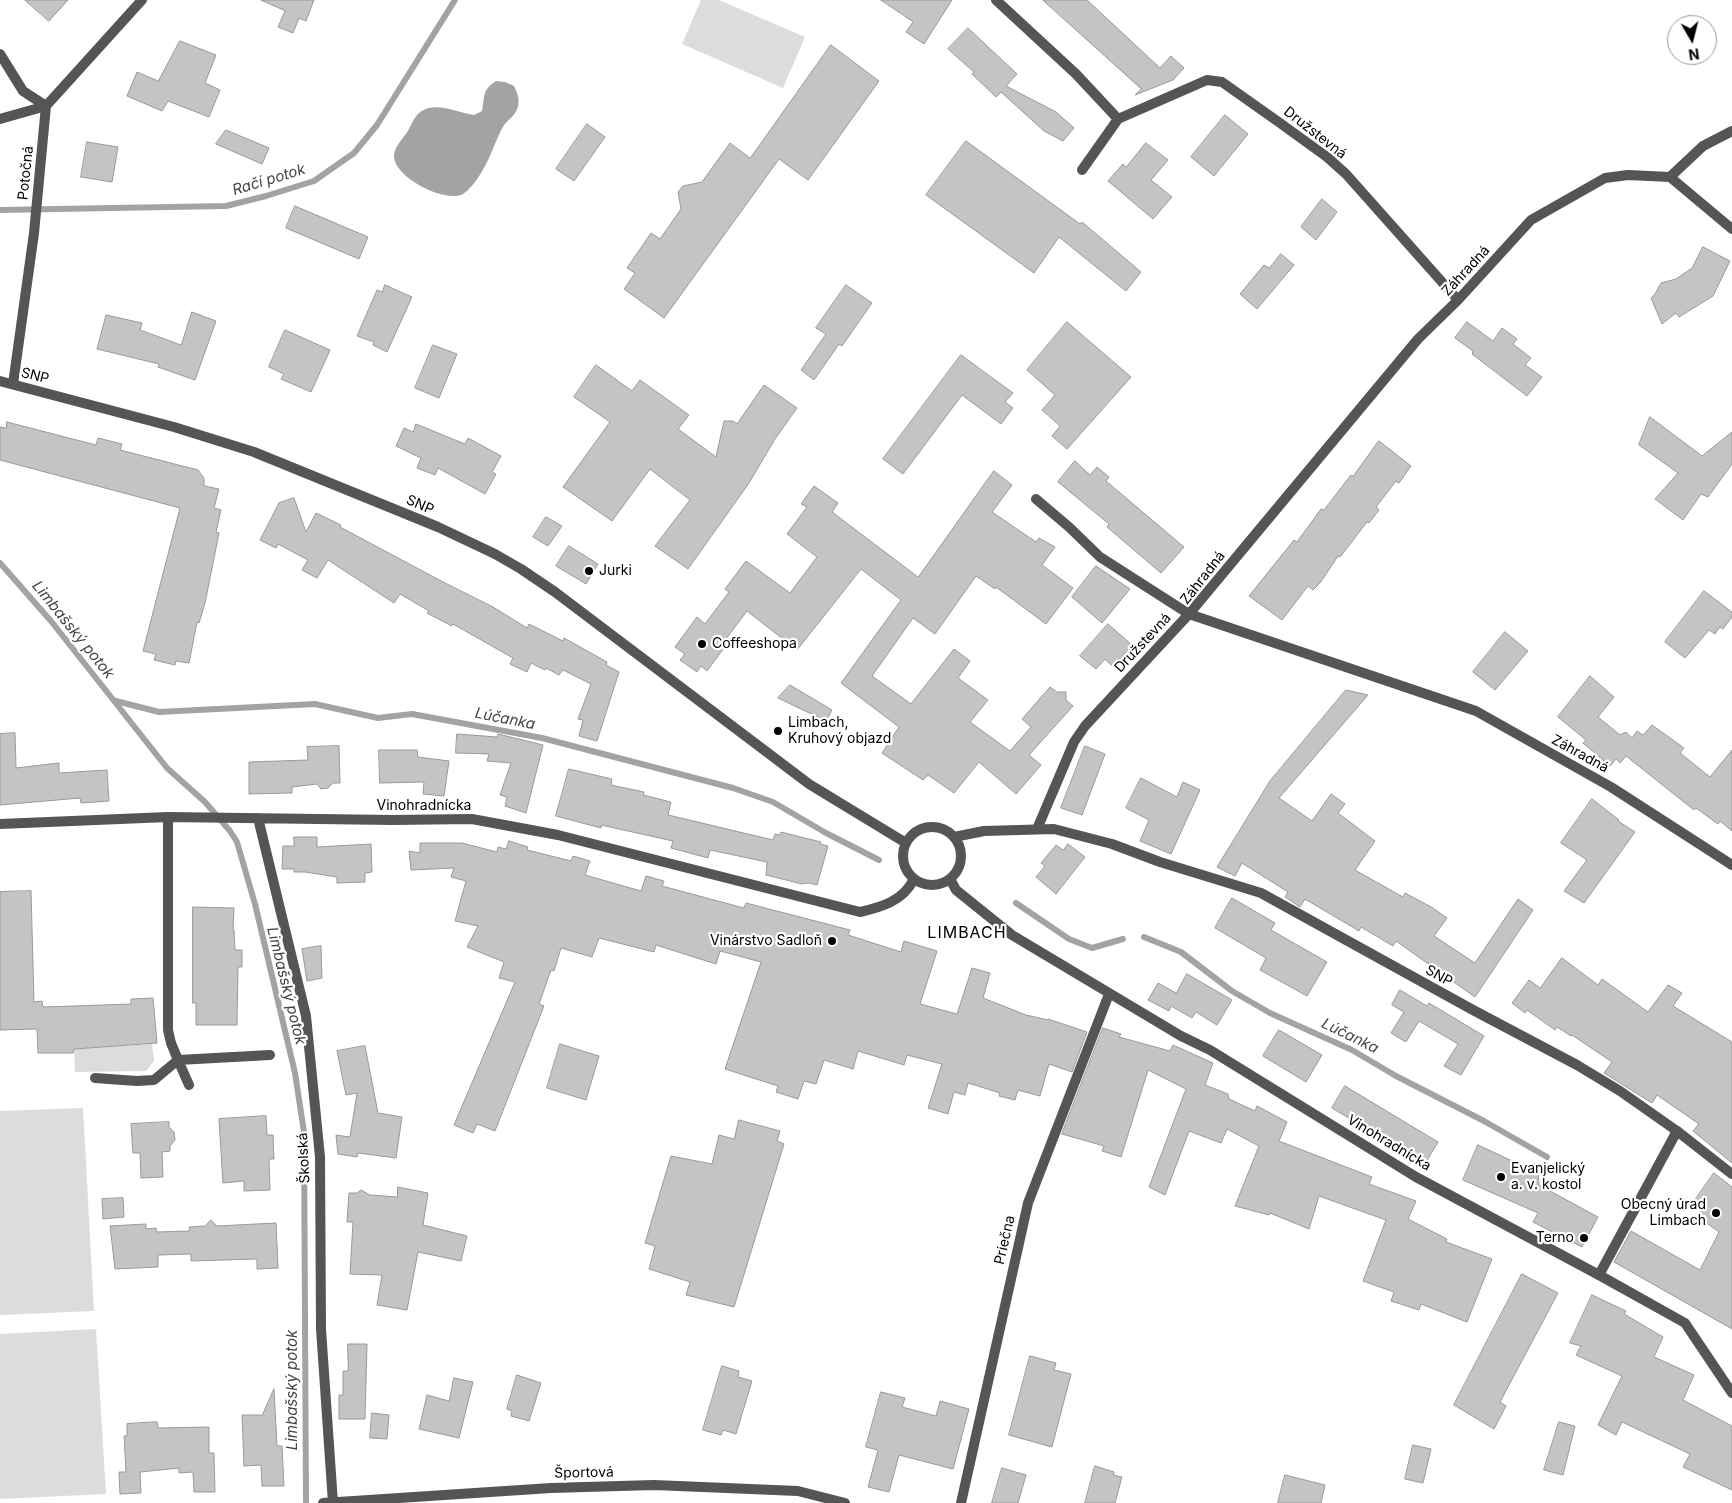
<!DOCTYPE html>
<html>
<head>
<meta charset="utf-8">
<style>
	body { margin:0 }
	#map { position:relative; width:1732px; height:1503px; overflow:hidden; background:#fff; font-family:Inter,sans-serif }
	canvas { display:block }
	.north { position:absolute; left:1667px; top:15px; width:50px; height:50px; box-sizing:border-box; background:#fff; border:1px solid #999; border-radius:50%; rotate:172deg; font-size:14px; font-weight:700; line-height:20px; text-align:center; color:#000 }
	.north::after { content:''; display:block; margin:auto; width:18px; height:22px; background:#000; clip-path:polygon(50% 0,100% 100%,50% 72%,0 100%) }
</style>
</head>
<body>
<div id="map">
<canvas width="1732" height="1503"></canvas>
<div class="north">N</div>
</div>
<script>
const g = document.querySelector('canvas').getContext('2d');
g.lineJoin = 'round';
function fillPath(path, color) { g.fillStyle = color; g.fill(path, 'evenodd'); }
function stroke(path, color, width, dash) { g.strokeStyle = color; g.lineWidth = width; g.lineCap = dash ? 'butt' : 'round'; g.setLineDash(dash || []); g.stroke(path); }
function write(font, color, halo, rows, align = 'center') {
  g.font = font + ' Inter,sans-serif'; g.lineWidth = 4.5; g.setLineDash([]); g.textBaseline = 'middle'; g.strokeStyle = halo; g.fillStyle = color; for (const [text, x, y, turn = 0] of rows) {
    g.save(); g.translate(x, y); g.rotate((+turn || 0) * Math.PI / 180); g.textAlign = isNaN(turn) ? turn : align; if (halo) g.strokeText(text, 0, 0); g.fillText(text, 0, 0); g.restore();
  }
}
const green = new Path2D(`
	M701,0H719L805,37L783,88L682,44Z
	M152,1044L154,1061L146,1071L75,1072L74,1049Z
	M83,1108L94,1311L0,1315V1111Z
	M96,1329L106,1494L0,1499V1334Z`);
const water = new Path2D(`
	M496,81L505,82L514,86C520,98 521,107 512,117C509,120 506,122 504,125C500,131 497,140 494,146C489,160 476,186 463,194C445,204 392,176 394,155C395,145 405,137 409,129C414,119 417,111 429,108C445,105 459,113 474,115L482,111C485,96 482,90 496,81Z`);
const stream = new Path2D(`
	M0,210L226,206L266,196L314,181L354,153L377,125L455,0
	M0,563L51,621L167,768L205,802L230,831L237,842L255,904L295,1073L304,1132L306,1503
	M117,702L116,701L159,712L315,704L378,718L412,714L542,738L733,788L773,802L826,833L879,860
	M1016,903L1069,939L1092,948L1123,939
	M1144,937L1181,952L1232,991L1270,1013L1352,1050L1396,1076L1484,1121L1547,1157`);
const building = new Path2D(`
	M25,0H68L49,21Z
	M261,0H314L306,21L299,18L293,33L278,27L285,11Z
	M881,0H952L924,44L906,32L913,22Z
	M1043,0H1087L1160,68L1171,56L1184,68L1173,80L1135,95L1141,89Z
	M968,28L1017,74L1006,86L1056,112L1074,128L1063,141L1044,131L1001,92L996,97L972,74L974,72L948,49Z
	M180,41L216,55L205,83L220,90L209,117L168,101L162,111L127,96L137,72L158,81Z
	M831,45L879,81L808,180L779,159L664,318L624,289L635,273L627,268L651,233L660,239L681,209L678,192L683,186L702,182L730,143L750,158Z
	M1225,115L1248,134L1214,176L1191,157Z
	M587,124L605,137L574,181L556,169Z
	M226,130L269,148L262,164L216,144Z
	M966,141L1080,224L1082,222L1141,272L1126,291L1059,237L1034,273L926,195Z
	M87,142L118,147L112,182L81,177Z
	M1146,143L1168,160L1151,180L1172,197L1153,219L1108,181L1123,164L1126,167Z
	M1322,199L1337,212L1316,240L1301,227Z
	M295,206L368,237L359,259L286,228Z
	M1703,247L1730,261L1713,296L1679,317L1676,313L1662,324L1651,298L1655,294L1661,283L1676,279L1692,268Z
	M1281,254L1294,265L1257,309L1240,294L1264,265L1269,268Z
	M385,285L412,297L387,352L373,345L374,342L357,336L377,290L382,292Z
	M846,285L872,303L842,346L839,344L814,380L801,370L826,334L816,328Z
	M192,312L216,321L195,380L158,367L159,364L97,349L106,315L142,323L140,330L181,345Z
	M1067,322L1131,377L1067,449L1052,436L1060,426L1042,410L1055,395L1027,370Z
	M1467,322L1493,341L1502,328L1517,339L1513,344L1531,358L1525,365L1542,377L1527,396L1472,354L1473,351L1455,338Z
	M285,330L330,350L311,392L281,379L284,374L269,367Z
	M433,345L457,354L439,398L415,388Z
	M961,355L1013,393L1005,402L1013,408L1001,424L962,395L903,474L883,459Z
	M596,365L632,391L640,380L689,415L678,429L716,457L724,421H733L737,424L764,385L797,408L775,439L749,483L688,569L655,546L690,500L650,469L612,521L563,487L610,422L574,397Z
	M1650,417L1702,456L1732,432V464L1708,497L1701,494L1683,520L1655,499L1678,473L1639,445Z
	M7,422L96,445L98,438L122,444L120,450L198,470L204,478V486L219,489L214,508L221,510L216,532L219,533L205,603L199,623L197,622L189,663L176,661L175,665L154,660L156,654L143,651L180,508L0,460V427L6,428Z
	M416,424L465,444L468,438L501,456L492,472L496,474L485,494L438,468L435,475L417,468L421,458L396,446L404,428L413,432Z
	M1379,441L1411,466L1399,483L1396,481L1376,507L1379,510L1369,523L1367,522L1340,557L1338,556L1320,583L1313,590L1308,586L1282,620L1249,596L1294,540L1297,542L1321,509L1324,510L1351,475L1353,476Z
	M1075,461L1090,475L1097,467L1109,477L1106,481L1184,547L1161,573L1107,527L1109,524L1058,482Z
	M994,471L1012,485L992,512L1036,542L1039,538L1055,547L1042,565L1073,588L1046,624L996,587L995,589L976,576L935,634L913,618L872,676L911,704L954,649L970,661L958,678L988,700L970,722L1010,751L1031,727L1022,719L1050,687L1057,692H1066V700L1073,706L1029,755L1041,765L1016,794L979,762L954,793L928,775L923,780L882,753L899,727L841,683L901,600L861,569L797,650L747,611L726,639L729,641L707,671L701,666L697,672L680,660L685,654L675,647L697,617L705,624L729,592L725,589L746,561L790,593L817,557L787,534L807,507L801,504L814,486L838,503L832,512L918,577Z
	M294,498L306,532L316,513L341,525L340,527L445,583L493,607L527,628L529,624L563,641L564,638L607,662L606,665L619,672L597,741L579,736L583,720L578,719L591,684L563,670L559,675L546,668L545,670L531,663L527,672L510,664L513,658L453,624L452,626L427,613L429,611L400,594L394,603L328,560L317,578L302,570L308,560L278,544L276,548L260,540L279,503Z
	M546,517L562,526L548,546L533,537Z
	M569,546L598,564L586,584L556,566Z
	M1096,566L1130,589L1102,623L1072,597Z
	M1704,591L1732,612V617L1723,629L1720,627L1715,634L1709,630L1685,658L1665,642Z
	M1108,624L1132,645L1113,667L1105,659L1096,669L1080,656Z
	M1505,632L1528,651L1495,690L1473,672Z
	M1590,676L1614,697L1598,717L1620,735L1626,732L1632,738L1637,731L1643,735L1652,725L1684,748L1680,753L1710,777L1732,750V831L1720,821L1718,824L1696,808L1694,810L1626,756L1620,763L1616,759L1610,766L1583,743L1586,740L1558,717Z
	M790,685L832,710L826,721L778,698Z
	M1346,690L1368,695L1279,798L1312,821L1331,794L1345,804L1338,813L1375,841L1355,870L1403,897L1405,893L1433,908L1447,918L1434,936L1475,963L1518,899L1533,910L1475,997L1396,941L1393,946L1361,927L1359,931L1305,899L1300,907L1285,897L1288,892L1242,863L1235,876L1217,867L1270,781Z
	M15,733L16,768L59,763V773L107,770L109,801L81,803L80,798L0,805V734Z
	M457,734L497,737L498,734L543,745L526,813L505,806L507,797L500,795L511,763L487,761L489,754L456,753Z
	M339,746L340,783H333L328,788L321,789L317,784L292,787V793L249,794V762L308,760L307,747Z
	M1085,746L1105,754L1082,815L1061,808Z
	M379,750H417L418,757L449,761L444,796L423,794L424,782L380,783Z
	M569,769L612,779L611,785L644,792L643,795L671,802L668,815L773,840L775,834L780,835L781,832L821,842L820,844L828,846L817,885L809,883L802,884L766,875L767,862L710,850L708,858L671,848L673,841L601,825V828L556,816Z
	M1141,778L1177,797L1183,782L1200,790L1171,854L1140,841L1149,820L1126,808Z
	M1592,799L1619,820L1618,821L1635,832L1584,903L1564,891L1587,860L1561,843Z
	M294,837H317V847L371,844L372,872L365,873V882L337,883V877L305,872H294V869H282L283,846H294Z
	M509,841L528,847L527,850L571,861L573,856L590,861L585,875L641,891L646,876L664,881L662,886L744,908L746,903L850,930L848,935L901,952L904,941L937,951L920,1004L957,1014L972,968L990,973L983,998L1026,1015L1048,1020V1019L1087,1032L1072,1072L1049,1064L1040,1096L1018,1090L1015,1100L999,1096L1000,1093L968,1083L965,1095L954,1092L948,1114L928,1108L942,1064L907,1055L904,1065L858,1051L853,1069L824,1060L816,1084L804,1081L798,1099L776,1092L778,1086L725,1069L761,962L720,951L716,964L656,945L654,952L599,938L592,957L561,948L554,971L551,970L539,1004L544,1006L495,1131L477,1124L473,1133L454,1125L515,982L499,978L504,962L467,947L478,926L455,921L466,881L451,877L454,868L411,870L409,851L420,853V843H462L497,852L498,847L506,849Z
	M1068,844L1085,857L1056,894L1036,877L1045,866L1041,863L1056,845L1063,850Z
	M31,891L34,1002L42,1001L43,1007L131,1004V999L153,998L157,1043L74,1049L73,1053H38L37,1029L0,1030V892Z
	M1232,898L1275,923L1271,930L1327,962L1307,996L1260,970L1266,958L1215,928Z
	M193,907L234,908L233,930H234L235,950H242V967H238L237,1025H196V1003H193Z
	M321,946L322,978L307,981L302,949Z
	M1562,958L1598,985L1602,979L1648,1012L1668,985L1682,993L1673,1006L1732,1042V1163L1693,1131L1699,1124L1657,1095L1652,1103L1604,1073L1612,1062L1572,1035L1571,1036L1557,1027L1555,1030L1527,1010L1525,1013L1512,1003L1529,980L1540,988Z
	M1187,974L1232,1000L1217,1025L1196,1012L1192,1018L1171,1006L1169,1011L1148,1000L1158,983L1176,993Z
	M1400,990L1427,1006L1429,1003L1484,1036L1461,1075L1444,1066L1458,1044L1419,1021L1406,1042L1391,1033L1404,1012L1392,1005Z
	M1103,1028L1121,1034L1119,1037L1170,1051L1173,1045L1213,1063L1205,1085L1228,1094L1229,1099L1255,1111L1257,1106L1287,1122L1279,1141L1372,1177L1369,1184L1416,1201L1408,1219L1447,1239L1446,1242L1492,1259L1467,1322L1421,1304L1419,1310L1391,1301L1394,1292L1363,1281L1386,1220L1319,1196L1309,1229L1270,1213L1269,1215L1235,1206L1259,1146L1227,1129L1221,1143L1189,1131L1165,1195L1149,1187L1186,1089L1148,1070L1121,1157L1102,1151L1104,1146L1062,1134Z
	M1279,1030L1322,1055L1306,1082L1263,1056Z
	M560,1044L599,1056L586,1100L547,1088Z
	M365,1046L378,1113L402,1117L396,1158L358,1153L357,1157L338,1154L336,1135L350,1137L357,1093L346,1095L337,1051Z
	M1345,1086L1438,1142L1425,1164L1332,1108Z
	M266,1116L267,1135H273L274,1159H269L270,1190L244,1191V1181L223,1183L219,1119Z
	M739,1120L780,1131L777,1141L784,1144L734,1307L686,1295L690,1282L649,1269L655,1246L645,1243L671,1156L712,1164L719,1135L734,1139Z
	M169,1122V1127L174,1132L175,1140L170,1146V1151L162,1152L163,1177L141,1178L140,1153H133L131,1124Z
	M1478,1145L1538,1173L1539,1185L1598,1217L1582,1247L1533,1222L1538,1213L1463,1180Z
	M1714,1173L1732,1187V1329L1614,1262L1631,1231L1700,1270L1719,1232L1697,1216L1702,1210L1693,1203Z
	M398,1187L428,1193L423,1225L467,1236L461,1261L418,1252L407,1310L377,1305L382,1275L350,1274L353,1222H347L349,1193H357L361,1190L370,1195L397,1197Z
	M123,1198L124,1217L103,1219L102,1199Z
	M211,1220L217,1226L276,1223L278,1268L257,1269V1259L191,1261V1254L158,1255V1267L115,1269L110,1226L146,1224V1229L156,1228L157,1232L190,1231L189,1227L205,1226Z
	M1522,1274L1558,1293L1500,1402L1506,1406L1494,1429L1454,1405Z
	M1592,1295L1626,1311L1624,1314L1663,1337L1654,1357L1694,1375L1683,1400L1732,1426V1490L1683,1467L1690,1454L1622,1422L1616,1435L1598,1425L1622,1376L1576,1355L1581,1346L1570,1343Z
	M348,1344H367L365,1419H339V1395H343V1371H348Z
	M1030,1356L1056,1363L1054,1370L1071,1374L1052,1447L1009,1435Z
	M722,1366L739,1371L738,1377L752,1381L736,1434L723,1430L721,1435L703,1430Z
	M517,1375L541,1383L529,1421L511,1416L512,1411L507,1409Z
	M454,1378L473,1382L459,1438L419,1429L427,1395L449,1401Z
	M274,1389L277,1446H282L284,1486H262L261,1465L244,1466L242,1415H262Z
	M881,1392L905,1398L902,1407L936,1416L940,1401L969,1409L953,1469L899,1455L889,1492L868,1487L878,1450L866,1447Z
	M372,1413L389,1415L387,1439L370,1438Z
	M157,1422L158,1428L209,1427V1453H214L215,1492H194L193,1472L179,1473V1468L140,1472L141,1493L120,1494L119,1472H126L124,1436H127V1424Z
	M1559,1422L1575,1426L1563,1475L1544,1470Z
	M1413,1445L1431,1449L1423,1483L1405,1479Z
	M1095,1466L1114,1472L1113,1475L1122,1477L1115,1503H1085Z
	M1002,1468L1026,1475L1018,1503H992Z
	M1285,1475L1325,1485L1321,1503H1278Z`);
const minor = new Path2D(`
	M996,0L1076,74L1118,119
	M0,54L23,91L46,106
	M0,119L46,106
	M1082,170L1118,119L1207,80L1222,82L1280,123L1327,157L1346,174L1458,300
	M1670,177L1703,146L1732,131
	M1732,229L1670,177L1628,175L1605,178L1531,220L1458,300L1418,339L1189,614L1476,711L1611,787L1732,865
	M13,384L34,233L46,106L142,0
	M1036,499L1069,527L1100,557L1189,614L1085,726L1074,742L1037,829
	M168,817V1030L171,1043L178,1060L270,1055
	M258,818L306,1016L320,1157L321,1329L333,1503
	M0,824L168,817L393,820L472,819L558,835L860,912C882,907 903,901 914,879
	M95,1078L137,1081L154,1080L178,1060L189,1085
	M1599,1275L1677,1131
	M323,1503L551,1488L654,1485L798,1491L845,1503
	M961,1503L1028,1203L1109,994`);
const tertiary = new Path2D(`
	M0,381L174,427L254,452L438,527L495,554L521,569L555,592L809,784L906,843
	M903 856a29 29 0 1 1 58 0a29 29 0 1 1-58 0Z
	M954,837L984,831L1054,829L1112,844L1160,862L1261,893L1473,1010L1577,1065L1620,1091L1677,1131L1732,1174
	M950,879L956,890L1012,935L1181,1036L1210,1050L1416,1177L1599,1275L1685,1323L1732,1393`);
const markers = [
	[589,571,5,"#000"],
	[702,644,5,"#000"],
	[778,731,5,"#000"],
	[832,941,5,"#000"],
	[1501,1177,5,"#000"],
	[1716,1213,5,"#000"],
	[1584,1238,5,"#000"]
];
const streetNames = [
	["Družstevná",1315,133,38],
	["Potočná",26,173,-84],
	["Záhradná",1466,271,-47],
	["SNP",35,376,14],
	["SNP",420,505,23],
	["Záhradná",1203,578,-52],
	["Družstevná",1143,643,-47],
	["Záhradná",1580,754,29],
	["Vinohradnícka",424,806],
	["SNP",1439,976,29],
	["Vinohradnícka",1389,1143,31],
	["Školská",304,1158,-93],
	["Priečna",1005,1240,-77],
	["Športová",584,1473,-1]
];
const poiNames = [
	["Jurki",599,571],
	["Coffeeshopa",712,644],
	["Limbach,",788,723],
	["Kruhový objazd",788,739],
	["Vinárstvo Sadloň",822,941,"right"],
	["Evanjelický",1511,1169],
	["a. v. kostol",1511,1185],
	["Obecný úrad",1706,1205,"right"],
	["Limbach",1706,1221,"right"],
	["Terno",1574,1238,"right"]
];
const waterNames = [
	["Račí potok",269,180,-17],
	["Limbašský potok",73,630,51],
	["Lúčanka",505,719,11],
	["Limbašský potok",286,986,76],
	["Lúčanka",1350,1036,26],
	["Limbašský potok",292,1390,-90]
];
const quarterNames = [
	["LIMBACH",967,933]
];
fillPath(green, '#dcdcdc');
fillPath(water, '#a3a3a3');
stroke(stream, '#a3a3a3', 6);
fillPath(building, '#c4c4c4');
stroke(building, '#999', 1);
stroke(minor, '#555', 10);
stroke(tertiary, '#555', 10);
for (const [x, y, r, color] of markers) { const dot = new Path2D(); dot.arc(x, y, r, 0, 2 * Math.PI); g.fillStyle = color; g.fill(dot); stroke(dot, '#fff', 2); }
write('14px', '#000', '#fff', streetNames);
write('14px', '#000', '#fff', poiNames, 'left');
write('italic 15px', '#444', '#fff', waterNames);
g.letterSpacing = '1px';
write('16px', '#000', '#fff', quarterNames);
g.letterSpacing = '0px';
</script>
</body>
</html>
